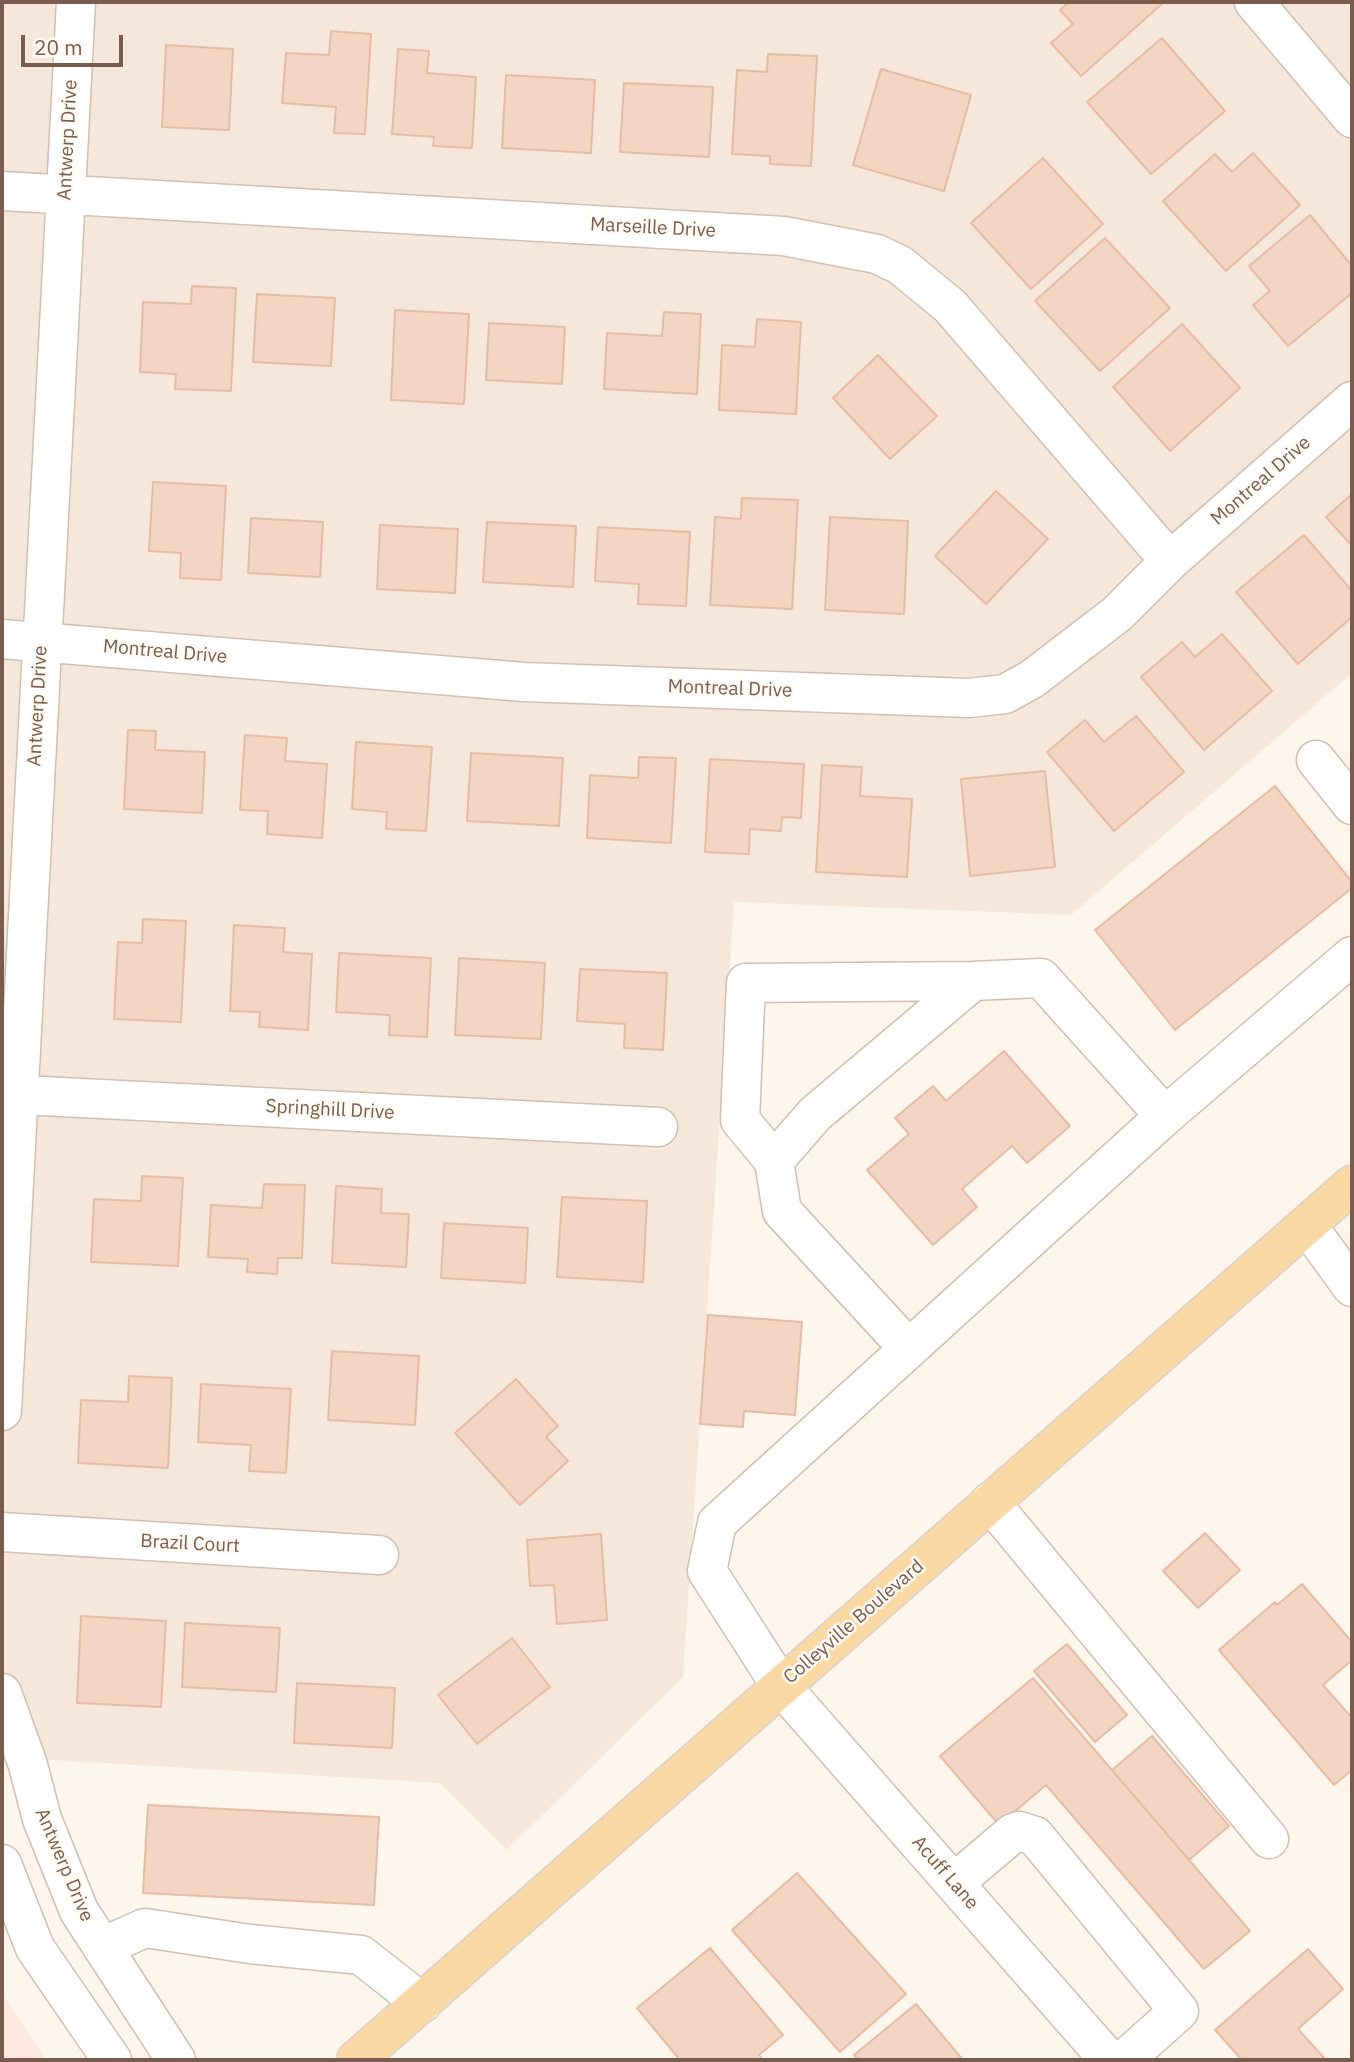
<!DOCTYPE html>
<html>
<head>
<meta charset="utf-8">
<style>
	body { margin:0 }
	#map { position:relative; width:1354px; height:2062px; overflow:hidden; background:#fdf6ec; font-family:"IBM Plex Sans",sans-serif }
	canvas { display:block }
	.frame { position:absolute; inset:0; border:4px solid #7a5c4d; pointer-events:none }
	.scale { position:absolute; left:21px; top:35px; width:102px; height:32px; box-sizing:border-box; border:4px solid #7a5c4d; border-top:0; padding-left:9px; font-size:21px; line-height:24px; white-space:nowrap; color:#7a5c4d; -webkit-text-stroke:5px #fffaf3; paint-order:stroke }
</style>
</head>
<body>
<div id="map">
<canvas width="1354" height="2062"></canvas>
<div class="frame"></div>
<div class="scale">20 m</div>
</div>
<script>
const g = document.querySelector('canvas').getContext('2d');
g.lineJoin = 'round';
function fillPath(path, color) { g.fillStyle = color; g.fill(path, 'evenodd'); }
function stroke(path, color, width, dash) { g.strokeStyle = color; g.lineWidth = width; g.lineCap = dash ? 'butt' : 'round'; g.setLineDash(dash || []); g.stroke(path); }
function write(font, color, halo, rows, align = 'center') {
  g.font = font + ' "IBM Plex Sans",sans-serif'; g.lineWidth = 5; g.setLineDash([]); g.textBaseline = 'middle'; g.strokeStyle = halo; g.fillStyle = color; for (const [text, x, y, turn = 0] of rows) {
    g.save(); g.translate(x, y); g.rotate((+turn || 0) * Math.PI / 180); g.textAlign = isNaN(turn) ? turn : align; if (halo) g.strokeText(text, 0, 0); g.fillText(text, 0, 0); g.restore();
  }
}
const residential = new Path2D(`
	M2,2H1352V673L1071,915L734,902L683,1677L507,1850L440,1783L2,1757Z`);
const commercial = new Path2D(`
	M2,1993L20,2021L47,2060H2Z`);
const building = new Path2D(`
	M1069,2H1164L1081,76L1051,43L1073,24L1060,10Z
	M331,31L371,34L365,134L334,133L336,107L282,103L286,53L329,55Z
	M1162,38L1225,111L1151,174L1087,102Z
	M166,45L233,49L229,130L162,127Z
	M398,49L429,51L427,73L476,77L472,148L433,146L434,137L392,134Z
	M768,54L817,56L811,166L770,164V156L732,154L737,70L767,72Z
	M881,69L971,95L944,191L853,165Z
	M506,75L595,80L591,153L502,148Z
	M624,83L713,87L709,157L620,152Z
	M1253,153L1300,205L1226,271L1163,201L1215,154L1232,172Z
	M1043,158L1103,224L1031,289L971,223Z
	M1310,215L1352,266V293L1288,346L1253,305L1270,291L1249,266Z
	M1105,238L1170,308L1100,371L1035,301Z
	M192,286L236,288L231,391L175,389L176,374L140,372L143,302L191,304Z
	M257,294L335,298L331,366L253,362Z
	M395,310L469,314L464,404L391,400Z
	M664,312L701,314L697,394L604,389L607,333L662,336Z
	M757,319L801,322L796,414L719,410L722,345L755,347Z
	M489,323L565,327L562,384L486,380Z
	M1182,324L1240,388L1170,451L1113,387Z
	M878,355L937,416L890,459L833,398Z
	M153,482L226,486L221,580L180,578L181,553L149,551Z
	M996,491L1048,539L986,604L935,556Z
	M1352,494V546L1326,517Z
	M742,498L798,500L792,609L710,605L715,517L741,519Z
	M830,517L908,521L904,614L825,610Z
	M251,518L323,522L320,577L248,573Z
	M487,522L576,526L573,587L483,582Z
	M380,525L458,529L455,593L377,589Z
	M598,527L690,532L686,606L638,604L639,584L595,581Z
	M1304,535L1352,591V617L1298,664L1236,592Z
	M1222,634L1272,691L1204,750L1141,677L1182,642L1195,657Z
	M1136,716L1184,772L1114,831L1047,752L1085,720L1104,742Z
	M128,730L156,731L155,750L205,752L202,813L124,809Z
	M245,735L287,738L285,761L327,764L322,838L267,834L268,811L240,810Z
	M356,742L432,747L426,831L386,829L387,812L352,809Z
	M471,753L563,758L559,826L467,821Z
	M639,757L676,758L671,843L587,838L590,775L638,778Z
	M710,759L804,764L801,818L782,817L781,831L750,829L749,854L705,852Z
	M822,765L862,767L860,796L912,799L907,877L816,872Z
	M1045,771L1055,867L970,876L961,779Z
	M1275,786L1352,882V888L1175,1030L1095,930Z
	M143,919L186,921L181,1022L114,1019L118,942L142,943Z
	M234,925L285,928L283,952L312,954L308,1030L259,1027L260,1012L230,1011Z
	M339,953L431,958L427,1037L389,1035L390,1015L336,1012Z
	M459,958L545,963L541,1039L455,1035Z
	M580,969L667,973L663,1050L624,1048L625,1024L577,1021Z
	M1004,1051L1070,1126L1027,1163L1012,1146L962,1189L977,1207L933,1245L867,1170L909,1134L895,1118L933,1086L946,1101Z
	M142,1176L183,1178L178,1266L91,1262L94,1199L141,1201Z
	M264,1184L305,1185L302,1258H278L277,1274L247,1272L248,1259L208,1257L211,1205L262,1208Z
	M336,1186L382,1189L381,1213L409,1214L406,1267L332,1263Z
	M562,1197L647,1201L643,1282L557,1277Z
	M444,1223L528,1228L525,1283L441,1278Z
	M708,1315L802,1322L795,1415L744,1411L743,1427L700,1424Z
	M332,1351L419,1356L415,1425L328,1420Z
	M129,1376L172,1378L168,1468L78,1463L81,1400L128,1402Z
	M516,1379L558,1426L546,1437L568,1461L520,1505L455,1433Z
	M201,1384L291,1389L286,1473L249,1471L251,1445L198,1442Z
	M1205,1533L1240,1570L1198,1608L1163,1571Z
	M601,1534L607,1620L557,1624L554,1585L530,1586L527,1540Z
	M1302,1584L1352,1642V1660L1323,1685L1352,1718V1770L1334,1785L1219,1650L1275,1602L1277,1605Z
	M81,1616L166,1621L161,1707L77,1703Z
	M185,1623L280,1628L276,1692L182,1687Z
	M512,1638L550,1687L477,1744L438,1695Z
	M1067,1644L1127,1715L1095,1742L1034,1671Z
	M1033,1678L1250,1931L1204,1969L1046,1785L999,1825L940,1756Z
	M297,1683L395,1688L392,1748L294,1743Z
	M1152,1736L1229,1826L1189,1860L1112,1770Z
	M148,1805L379,1817L374,1905L143,1893Z
	M797,1873L906,1994L840,2052L732,1930Z
	M710,1948L783,2035L759,2055L763,2060H680L637,2008Z
	M1308,1949L1343,1989L1298,2029L1326,2060H1242L1215,2030Z
	M916,2004L963,2060H858L854,2055Z`);
const minor = new Path2D(`
	M1254,2L1352,118
	M2,191L784,236L877,254L900,265L950,306L1170,561
	M2,639L524,682L969,698L1005,694L1032,679L1117,614L1170,561L1352,401
	M1316,760L1352,805
	M2,1094L658,1127
	M774,1161L740,1120L746,983L973,981
	M1307,1225L1352,1287
	M909,1349L782,1211L774,1161L815,1114L973,981L1041,978L1165,1116
	M2,1411L76,2
	M990,1502L1269,1839
	M2,1532L379,1555
	M2,1693L28,1765L42,1819L79,1911L176,2060
	M2,1864L35,1948L112,2060
	M954,1883L1013,1833L1019,1831L1035,1836L1179,2011L1124,2060
	M102,1947L145,1928L250,1944L361,1955L422,2003
	M1109,2060L781,1686L707,1571L717,1523L1165,1116L1352,956`);
const major = new Path2D(`
	M356,2060L1352,1185`);
const streetNames = [
	["Antwerp Drive",68,140,-87],
	["Marseille Drive",653,228,3],
	["Montreal Drive",1261,481,-41],
	["Montreal Drive",165,652,5],
	["Montreal Drive",730,689,2],
	["Antwerp Drive",38,706,-87],
	["Springhill Drive",330,1110,3],
	["Brazil Court",190,1544,3],
	["Colleyville Boulevard",854,1622,-41],
	["Antwerp Drive",64,1865,67],
	["Acuff Lane",945,1873,49]
];
fillPath(residential, '#f5e8da');
fillPath(commercial, '#fde8e0');
fillPath(building, '#f3d5c3');
stroke(building, '#e6bba3', 2);
stroke(minor, '#d1beb0', 41);
stroke(major, '#dad1cd', 41);
stroke(minor, '#fff', 38);
stroke(major, '#fbd9a5', 38);
write('19px', '#7a5c4d', '#fffaf3', streetNames);
</script>
</body>
</html>
